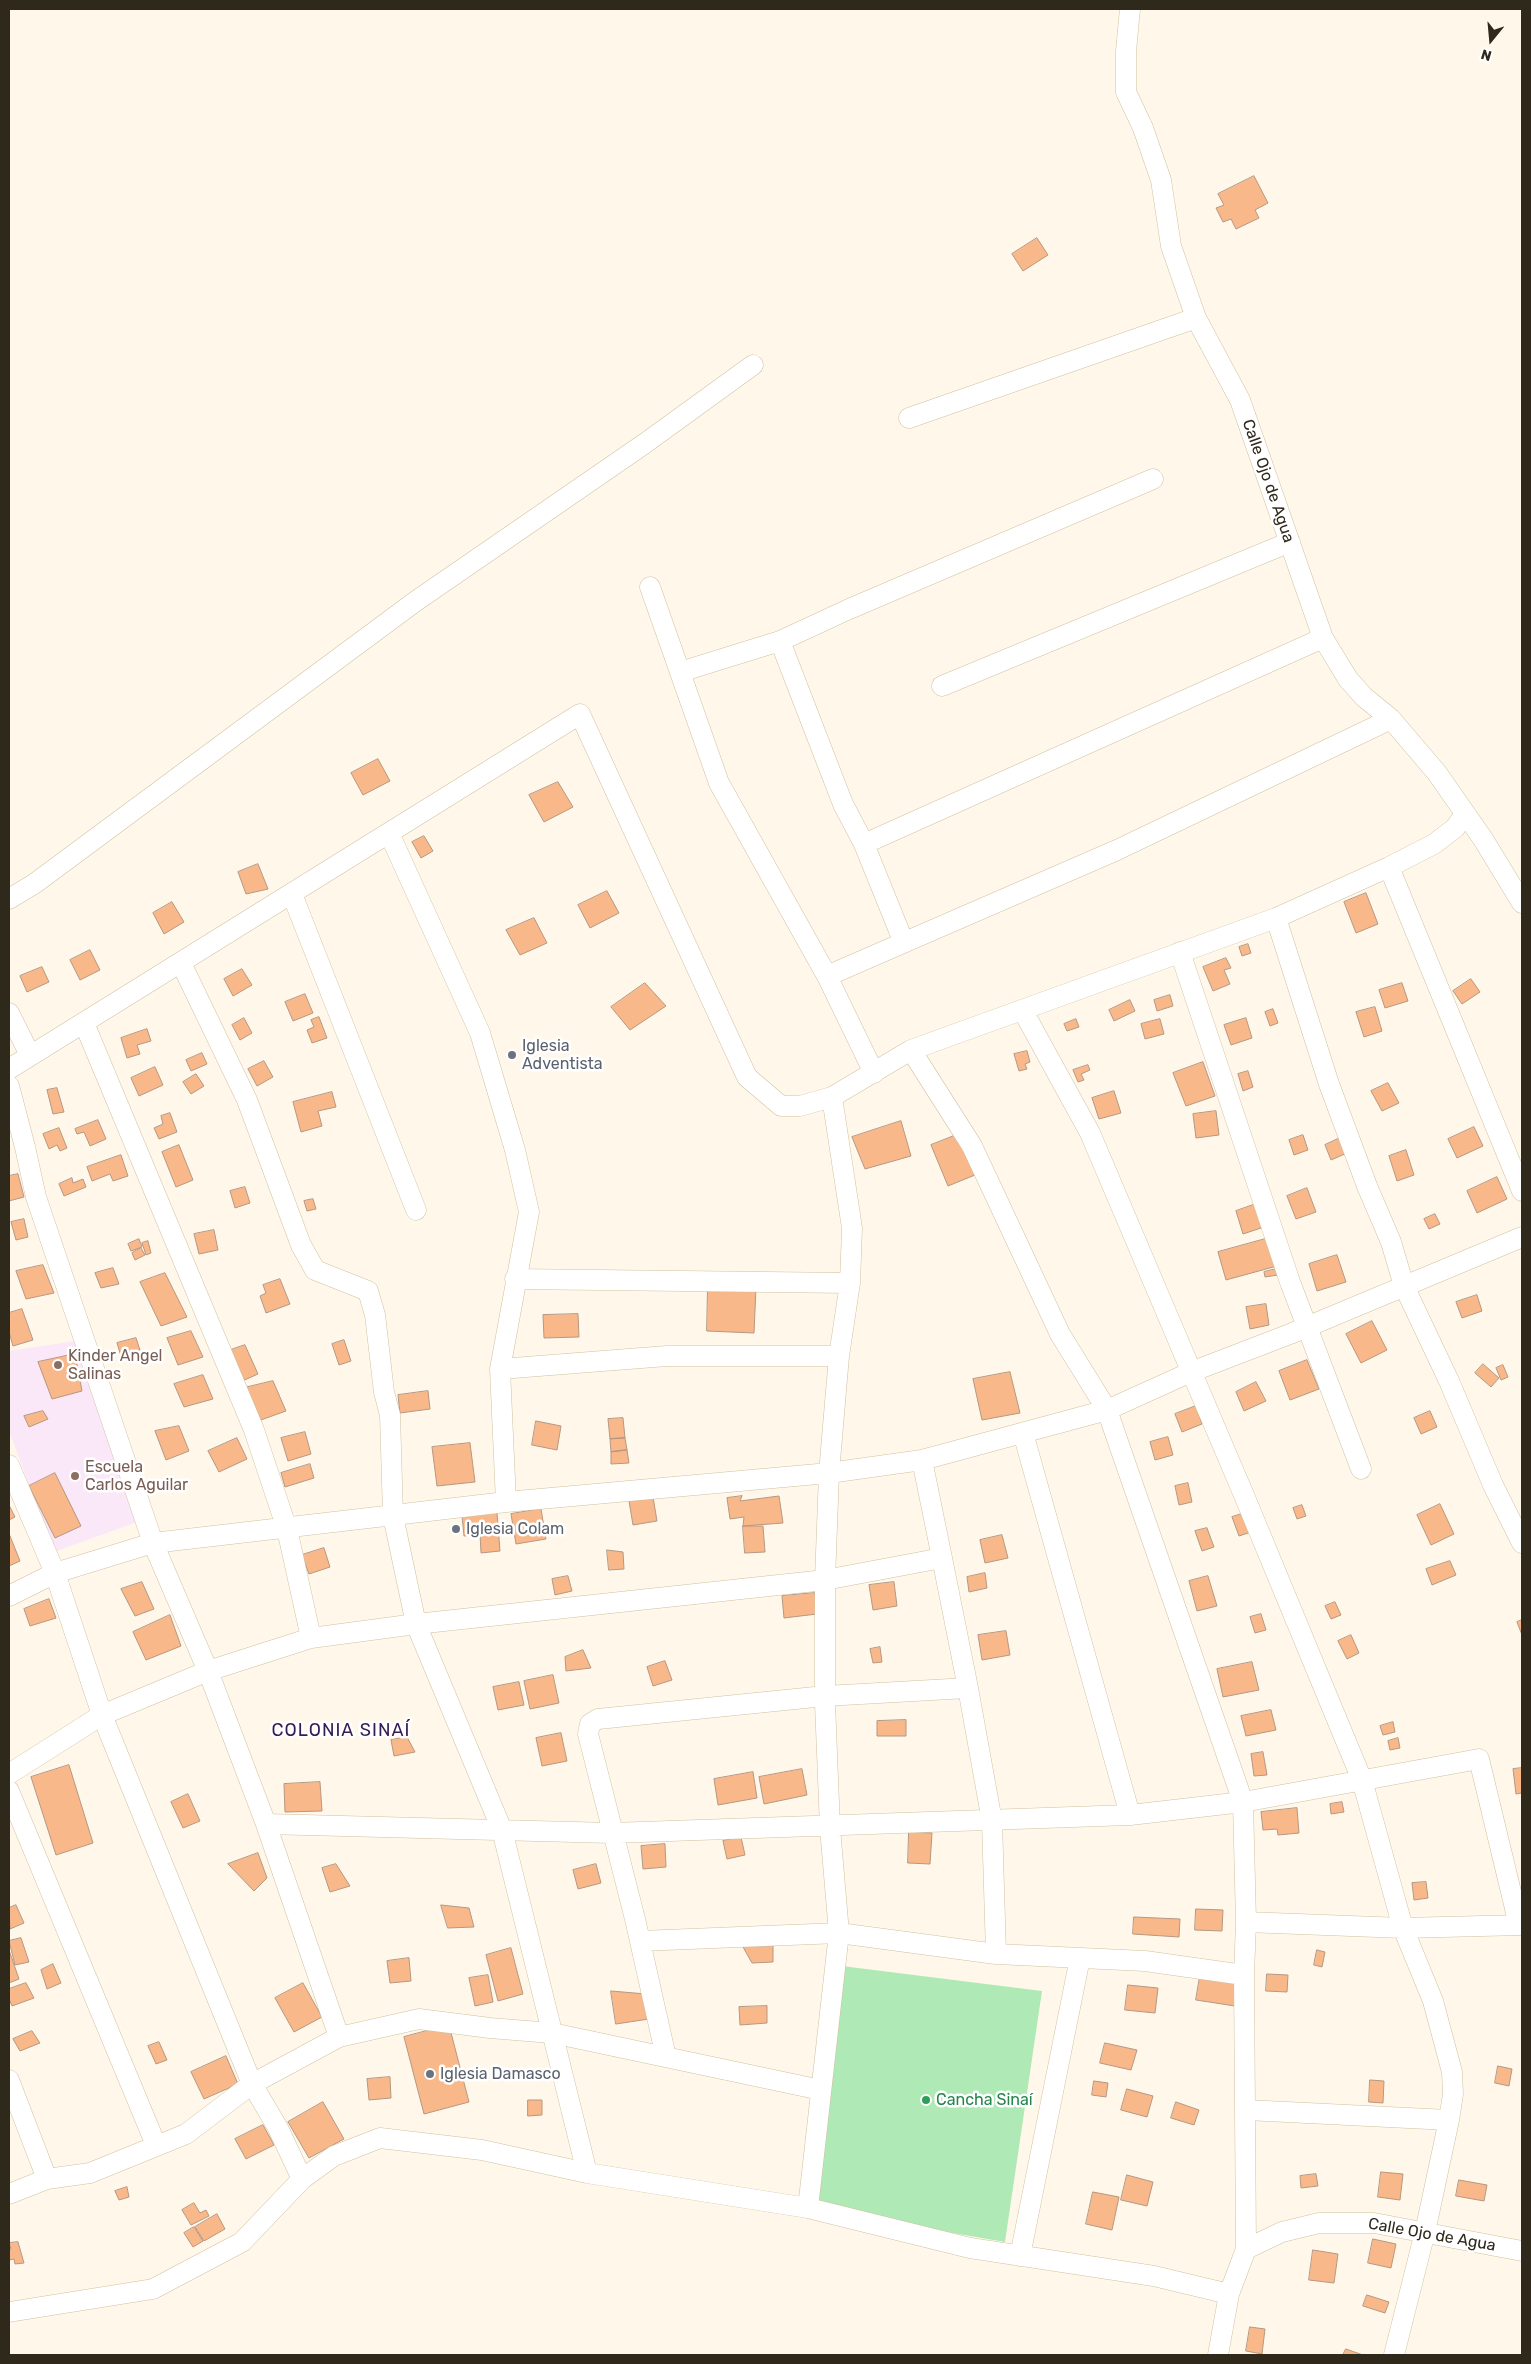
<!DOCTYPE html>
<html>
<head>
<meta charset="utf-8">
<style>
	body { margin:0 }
	#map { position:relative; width:1531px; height:2364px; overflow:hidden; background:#fff8ea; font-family:Rubik,sans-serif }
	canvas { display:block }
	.frame { position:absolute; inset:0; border:10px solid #2f291c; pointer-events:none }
	.north { position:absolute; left:1466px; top:15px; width:50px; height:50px; -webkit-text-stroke:4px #fff; paint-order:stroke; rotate:197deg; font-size:14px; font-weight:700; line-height:20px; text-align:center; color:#2f291c }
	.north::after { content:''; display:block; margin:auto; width:18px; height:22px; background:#2f291c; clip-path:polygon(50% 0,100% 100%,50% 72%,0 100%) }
</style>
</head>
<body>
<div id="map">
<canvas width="1531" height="2364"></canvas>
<div class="frame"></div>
<div class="north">N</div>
</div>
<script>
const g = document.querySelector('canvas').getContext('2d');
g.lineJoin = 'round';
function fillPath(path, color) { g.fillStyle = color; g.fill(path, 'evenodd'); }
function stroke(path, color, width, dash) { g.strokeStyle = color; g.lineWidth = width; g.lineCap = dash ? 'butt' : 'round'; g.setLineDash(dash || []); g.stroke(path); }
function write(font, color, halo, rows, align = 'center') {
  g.font = font + ' Rubik,sans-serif'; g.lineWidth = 5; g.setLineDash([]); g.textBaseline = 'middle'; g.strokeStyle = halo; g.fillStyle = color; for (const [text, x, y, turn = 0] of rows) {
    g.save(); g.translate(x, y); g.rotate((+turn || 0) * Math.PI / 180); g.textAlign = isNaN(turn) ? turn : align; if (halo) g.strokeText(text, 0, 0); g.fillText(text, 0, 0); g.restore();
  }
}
const education = new Path2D(`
	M75,1341L140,1521L54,1552L9,1431V1351Z`);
const green = new Path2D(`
	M842,1966L1042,1991L1005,2242L814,2209Z`);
const building = new Path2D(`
	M1254,176L1268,203L1255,210L1259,218L1236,229L1231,219L1223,222L1216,208L1224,205L1218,194Z
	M1037,238L1048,255L1023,271L1012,254Z
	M378,759L390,781L363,795L351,773Z
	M558,782L573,807L544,822L529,795Z
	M424,836L433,851L421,858L412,842Z
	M258,864L268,889L246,894L238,872Z
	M607,891L619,913L590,928L578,905Z
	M1366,893L1378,924L1356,933L1344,902Z
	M172,902L184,922L164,934L153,913Z
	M534,918L547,943L520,955L506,930Z
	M1248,944L1251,953L1242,956L1239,947Z
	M90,950L100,970L80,980L70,960Z
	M1226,958L1231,968L1224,970L1230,984L1213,991L1203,967Z
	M42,967L49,982L27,992L20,976Z
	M242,969L252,985L233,996L224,979Z
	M1471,979L1480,992L1462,1004L1453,991Z
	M645,983L666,1006L630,1030L611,1007Z
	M1402,983L1408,1001L1385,1008L1379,990Z
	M305,994L313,1013L293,1021L285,1002Z
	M1170,995L1173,1006L1157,1011L1154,1000Z
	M1130,1000L1135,1011L1114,1021L1109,1010Z
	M1375,1007L1382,1031L1364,1037L1356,1012Z
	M1273,1009L1278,1023L1270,1026L1265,1012Z
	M319,1017L327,1038L312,1043L307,1030L314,1027L311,1020Z
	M244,1018L252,1033L240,1040L232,1025Z
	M1246,1018L1252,1038L1231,1045L1224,1025Z
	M1076,1019L1079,1027L1067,1031L1064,1024Z
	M1160,1019L1164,1034L1145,1039L1141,1024Z
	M147,1029L151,1041L137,1045L140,1054L127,1058L121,1038Z
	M1027,1051L1030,1062L1025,1064L1027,1069L1019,1071L1014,1054Z
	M202,1053L207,1064L191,1071L186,1060Z
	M264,1061L273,1077L257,1086L248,1069Z
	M1203,1062L1215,1096L1186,1106L1173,1073Z
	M1088,1065L1090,1070L1081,1074L1084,1080L1078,1082L1073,1070Z
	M155,1067L163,1085L139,1096L131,1078Z
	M1248,1071L1253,1087L1243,1091L1238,1074Z
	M196,1074L204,1086L191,1094L183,1082Z
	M1388,1083L1399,1103L1382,1111L1371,1091Z
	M57,1088L64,1112L53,1114L47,1090Z
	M1114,1091L1121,1113L1099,1119L1092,1098Z
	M332,1092L336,1107L318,1111L322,1126L301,1132L293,1102Z
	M1216,1111L1219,1135L1196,1138L1193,1114Z
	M170,1113L177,1132L159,1139L154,1128L163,1124L161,1116Z
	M98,1120L106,1139L90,1146L84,1132L77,1134L75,1129Z
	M901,1121L911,1156L865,1169L852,1137Z
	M1474,1127L1483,1146L1457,1158L1448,1139Z
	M59,1128L67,1148L60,1151L57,1145L49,1149L43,1134Z
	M959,1134L975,1175L948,1186L931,1145Z
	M1303,1135L1308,1150L1294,1155L1289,1140Z
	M1340,1138L1347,1153L1331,1160L1325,1145Z
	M179,1145L193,1180L176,1187L162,1152Z
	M1406,1150L1414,1175L1397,1181L1389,1156Z
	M121,1155L128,1176L113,1181L110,1174L92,1181L87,1167Z
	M18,1174L24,1197L9,1201V1176Z
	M1497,1177L1507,1199L1477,1213L1467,1191Z
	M72,1178L73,1183L83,1179L86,1187L64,1196L59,1184Z
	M245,1187L250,1203L235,1208L230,1191Z
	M1307,1188L1316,1212L1296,1219L1287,1196Z
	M313,1199L316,1209L307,1211L304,1201Z
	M1256,1204L1264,1227L1243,1234L1236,1211Z
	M1435,1214L1440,1224L1429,1229L1424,1219Z
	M24,1219L28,1237L16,1240L11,1222Z
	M214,1230L218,1250L199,1254L194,1234Z
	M1269,1238L1277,1266L1226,1280L1218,1252Z
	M139,1239L142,1247L131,1251L128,1244Z
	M148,1241L151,1253L146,1255L142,1243Z
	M141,1248L145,1255L135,1260L132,1253Z
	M1337,1255L1346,1282L1317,1291L1309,1264Z
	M43,1265L54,1293L26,1299L16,1271Z
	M113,1268L119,1284L101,1288L95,1273Z
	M1276,1269L1278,1275L1265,1277L1264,1272Z
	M165,1273L187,1317L161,1326L140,1282Z
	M280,1279L290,1304L266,1313L260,1296L266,1293L263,1285Z
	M708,1286L756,1287L754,1333L707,1331Z
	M1477,1295L1482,1311L1462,1318L1456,1302Z
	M1266,1304L1269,1325L1250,1329L1246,1307Z
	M22,1309L33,1340L13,1346L9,1332V1313Z
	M578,1314L579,1337L544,1338L543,1315Z
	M1372,1321L1387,1350L1361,1363L1346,1334Z
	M191,1331L203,1357L178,1365L167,1338Z
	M136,1338L140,1350L121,1356L117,1343Z
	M344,1340L351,1361L339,1365L332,1344Z
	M245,1345L258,1374L240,1382L225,1352Z
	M75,1354L82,1391L52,1399L38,1362Z
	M1307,1360L1319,1389L1290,1400L1279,1371Z
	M1483,1364L1499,1378L1491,1387L1475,1373Z
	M1503,1365L1508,1377L1501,1380L1496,1368Z
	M1010,1372L1020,1413L982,1420L973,1379Z
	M203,1375L213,1399L184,1407L174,1384Z
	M273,1381L286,1411L258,1421L244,1388Z
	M1256,1382L1266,1401L1244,1411L1236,1392Z
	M428,1391L430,1409L400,1413L398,1395Z
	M1196,1406L1202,1424L1182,1432L1175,1414Z
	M43,1411L48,1419L29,1427L24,1416Z
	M1430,1411L1437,1427L1421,1434L1414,1418Z
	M623,1418L625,1438L610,1439L608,1419Z
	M536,1421L561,1426L557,1450L532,1445Z
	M179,1426L189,1451L166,1460L155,1431Z
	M305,1432L311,1454L288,1461L281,1438Z
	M1168,1437L1173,1455L1155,1460L1150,1442Z
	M237,1438L247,1459L219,1472L208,1451Z
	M625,1438L627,1450L611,1452L610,1439Z
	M470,1443L475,1482L437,1486L432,1447Z
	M627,1450L629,1463L611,1464V1452Z
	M310,1464L314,1478L285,1487L281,1473Z
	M55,1473L81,1526L55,1538L29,1486Z
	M1188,1483L1192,1502L1179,1505L1175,1486Z
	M742,1496L740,1501L779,1496L783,1523L743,1526L744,1517L730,1519L727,1498Z
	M653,1497L657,1521L633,1525L629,1501Z
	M1440,1504L1454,1534L1431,1545L1417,1515Z
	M9,1505L15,1517L9,1520Z
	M1302,1505L1306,1516L1297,1519L1293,1508Z
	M541,1509L546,1539L516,1544L511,1514Z
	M1248,1512L1254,1531L1239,1536L1232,1517Z
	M497,1513L500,1551L481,1553L480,1534L464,1536L462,1516Z
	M743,1526H763L765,1552L745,1553Z
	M1207,1528L1214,1547L1202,1551L1195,1531Z
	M1002,1535L1008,1558L985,1563L980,1540Z
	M10,1536L20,1561L9,1566V1537Z
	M324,1548L330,1567L309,1574L302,1555Z
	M607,1550L623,1552L624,1569L609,1570Z
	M1450,1561L1456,1575L1432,1585L1426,1569Z
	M985,1573L987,1588L969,1592L967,1577Z
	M568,1576L572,1591L555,1595L552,1579Z
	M1208,1576L1217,1606L1197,1611L1189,1581Z
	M142,1582L154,1609L135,1616L121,1589Z
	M894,1582L897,1606L873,1610L869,1585Z
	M815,1593L817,1614L784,1618L782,1596Z
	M49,1599L56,1618L30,1626L24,1609Z
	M1335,1602L1341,1615L1331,1619L1325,1606Z
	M1261,1614L1266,1630L1255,1633L1250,1617Z
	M170,1615L181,1646L146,1660L133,1632Z
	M1522,1620V1635L1517,1622Z
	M1006,1631L1010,1655L982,1660L978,1635Z
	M1351,1635L1359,1653L1347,1659L1338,1641Z
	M880,1647L882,1662L873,1663L870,1649Z
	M583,1650L591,1668L566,1671L565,1657Z
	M665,1661L672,1680L653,1686L647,1667Z
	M1252,1662L1259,1690L1223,1697L1217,1669Z
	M553,1675L559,1703L530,1709L524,1681Z
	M519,1682L524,1705L498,1710L493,1687Z
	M1271,1710L1276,1730L1246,1736L1241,1716Z
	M906,1720V1736H877V1721Z
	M1393,1722L1395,1732L1383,1735L1380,1726Z
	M561,1733L567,1761L542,1766L536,1738Z
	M407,1737L415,1752L394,1756L391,1740Z
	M1398,1738L1400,1748L1390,1750L1388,1741Z
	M1263,1752L1267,1775L1254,1776L1251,1754Z
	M69,1765L93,1843L56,1855L31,1777Z
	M1522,1768V1793L1516,1794L1513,1769Z
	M802,1769L807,1795L764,1804L759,1777Z
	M753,1772L757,1798L718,1805L714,1779Z
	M320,1782L322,1811L285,1812L284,1784Z
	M188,1794L200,1821L183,1828L171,1802Z
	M1342,1802L1344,1812L1331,1814L1330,1804Z
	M1297,1808L1299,1833L1278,1835L1277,1829L1263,1830L1261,1812Z
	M909,1832L932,1833L930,1864L908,1863Z
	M741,1837L745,1855L727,1859L723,1841Z
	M665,1844L666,1867L643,1869L641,1846Z
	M258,1853L267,1878L254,1891L228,1864Z
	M336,1864L350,1886L330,1892L322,1868Z
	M596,1864L601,1883L578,1889L573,1870Z
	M1426,1882L1428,1898L1414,1900L1412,1883Z
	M16,1905L24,1923L10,1929L9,1908Z
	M441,1905L469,1908L474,1927L448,1928Z
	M1196,1909L1223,1910L1222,1931L1195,1930Z
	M1134,1917L1180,1919L1179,1937L1133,1934Z
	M21,1938L29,1962L15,1965L9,1941Z
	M773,1946V1962L752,1963L743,1947Z
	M511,1948L523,1994L498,2001L486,1955Z
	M9,1950L19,1979L9,1983Z
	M1317,1950L1325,1952L1322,1967L1314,1965Z
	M409,1958L411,1981L390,1983L387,1961Z
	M53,1964L61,1983L47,1989L41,1970Z
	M1267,1974L1288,1975L1287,1992L1266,1991Z
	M488,1975L493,2002L475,2006L469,1978Z
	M1200,1976L1238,1982L1235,2006L1196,2000Z
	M26,1983L34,1998L12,2006L9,1999V1989Z
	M303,1983L322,2017L294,2032L275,1998Z
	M1128,1985L1158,1988L1155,2013L1125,2010Z
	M611,1991L646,1994L649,2019L616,2024Z
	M767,2006V2023L740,2025L739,2007Z
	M449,2025L469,2102L424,2114L404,2037Z
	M32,2031L40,2043L20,2051L13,2039Z
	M159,2042L167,2060L156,2064L148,2046Z
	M1105,2043L1137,2050L1131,2070L1100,2063Z
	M226,2056L238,2084L204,2099L191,2072Z
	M1498,2066L1512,2069L1509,2086L1495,2083Z
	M390,2077L391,2098L369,2100L367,2079Z
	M1370,2080L1384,2081L1383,2103L1369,2102Z
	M1094,2081L1108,2083L1106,2097L1092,2095Z
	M1127,2089L1153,2096L1147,2117L1121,2110Z
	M528,2100H542V2115L528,2116Z
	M323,2102L344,2139L309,2158L288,2122Z
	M1176,2102L1199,2110L1194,2125L1171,2118Z
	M263,2125L274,2145L246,2159L235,2139Z
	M1381,2172L1403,2174L1400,2200L1378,2197Z
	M1316,2174L1318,2186L1301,2188L1300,2176Z
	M1127,2175L1153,2182L1147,2206L1121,2200Z
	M1459,2180L1487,2185L1484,2201L1456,2196Z
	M127,2187L129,2197L119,2200L115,2191Z
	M1093,2192L1119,2197L1112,2230L1086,2224Z
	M194,2203L200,2213L206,2210L209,2216L191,2225L182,2210Z
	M217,2214L225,2229L204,2241L195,2227Z
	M194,2227L203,2241L193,2247L184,2233Z
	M1373,2239L1396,2244L1391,2268L1368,2263Z
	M18,2242L24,2263L15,2264L14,2259L9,2260V2250L11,2249L9,2243Z
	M1313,2250L1338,2254L1334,2283L1309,2280Z
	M1367,2295L1389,2302L1385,2313L1363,2306Z
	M1250,2327L1265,2329L1262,2354L1246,2351Z
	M1346,2349L1363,2355H1343Z`);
const street = new Path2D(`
	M1130,9L1126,51V92L1143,128L1161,180L1171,246L1196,318L1240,400L1323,638L1348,679L1364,697L1391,719L1437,773L1483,839L1522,903
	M909,418L1196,318
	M650,587L719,783L827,976L874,1073
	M780,641L843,804L864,844L904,943
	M680,672L780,641L847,610L1153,479
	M942,686L1290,542
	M389,833L480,1033L515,1150L529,1212L500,1369L506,1502
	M864,844L1323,638
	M1389,867L1522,1191
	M292,894L416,1210
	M9,899L34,884L416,601L644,444L753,365
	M1276,918L1329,1084L1367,1186L1391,1242L1404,1286L1449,1381L1493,1485L1522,1543
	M1180,952L1290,1282L1361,1469
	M181,963L247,1100L301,1245L315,1270L368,1291L375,1315L384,1392L390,1415L393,1516L416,1624L502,1830L587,2173
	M827,976L1117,850L1391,719
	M1023,1011L1090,1133L1246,1500L1362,1780L1403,1928L1433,2001L1452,2072L1453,2094L1449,2120L1425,2232L1394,2355
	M9,1013L30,1055
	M84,1023L254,1430L287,1529L311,1638
	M911,1050L972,1146L1060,1334L1107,1410L1243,1802L1246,1922L1244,1975L1246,2249
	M9,1069L580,714L747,1077L781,1106H800L832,1097L911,1050L1276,918L1389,867L1434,844L1455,828L1465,814
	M9,1086L25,1147L36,1197L153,1543L208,1671L266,1824L339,2037
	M515,1279L850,1283
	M500,1369L667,1356H839
	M1023,1433L1130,1815
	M922,1460L942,1558
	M9,1465L55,1573L102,1715L252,2084L278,2128L302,2179
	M9,1596L55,1573L153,1543L506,1502L829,1473L922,1460L1107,1410L1191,1372L1290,1334L1522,1237
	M9,1774L102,1715L208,1671L311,1638L416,1624L825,1580L942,1558L968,1688L992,1821L996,1954
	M9,1791L156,2145
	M266,1824L612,1833L1130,1815L1243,1802L1479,1759L1519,1925
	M1246,1922L1403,1928L1522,1925
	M640,1941L839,1933L996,1954L1145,1961L1244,1975
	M666,2057L635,1919L588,1734L590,1724L598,1719L825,1696L968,1688
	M9,2080L47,2179
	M1246,2110L1449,2120
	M9,2194L47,2179L90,2173L186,2134L252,2084L339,2037L419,2019L490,2028L552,2033L821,2090
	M808,2208L839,1933L830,1828L825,1703V1580L829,1473L839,1356L850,1283L852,1228L832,1097
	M1020,2256L1080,1958
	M9,2312L153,2289L242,2242L302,2179L334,2156L380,2138L482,2150L587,2173L808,2208L970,2248L1154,2276L1229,2294
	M1218,2355L1229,2294L1246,2249L1282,2232L1319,2223H1374L1522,2251`);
const markers = [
	[512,1055,5,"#6b7280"],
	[58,1365,5,"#8d6e63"],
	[75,1476,5,"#8d6e63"],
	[456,1529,5,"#6b7280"],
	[430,2074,5,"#6b7280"],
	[926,2100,5,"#2e9e5b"]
];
const streetNames = [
	["Calle Ojo de Agua",1268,481,71],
	["Calle Ojo de Agua",1432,2235,10]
];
const worshipNames = [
	["Iglesia",522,1046],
	["Adventista",522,1064],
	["Iglesia Colam",466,1529],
	["Iglesia Damasco",440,2074]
];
const educationNames = [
	["Kinder Angel",68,1356],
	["Salinas",68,1374],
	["Escuela",85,1467],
	["Carlos Aguilar",85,1485]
];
const leisureNames = [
	["Cancha Sinaí",936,2100]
];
const neighbourhoodNames = [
	["COLONIA SINAÍ",341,1731]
];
fillPath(education, '#fae8f9');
fillPath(green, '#afe9b5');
fillPath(building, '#f8b88a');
stroke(building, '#b69782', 1);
stroke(street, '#d1c0a0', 21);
stroke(street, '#fff', 20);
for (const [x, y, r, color] of markers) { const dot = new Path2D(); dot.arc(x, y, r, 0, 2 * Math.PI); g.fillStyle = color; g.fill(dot); stroke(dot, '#fff', 2); }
write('16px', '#2f291c', '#fff', streetNames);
write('16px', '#5b616d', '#fff', worshipNames, 'left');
write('16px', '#785e54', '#fff', educationNames, 'left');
write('16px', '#27864d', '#fff', leisureNames, 'left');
g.letterSpacing = '1px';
write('18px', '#351b54', '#fff', neighbourhoodNames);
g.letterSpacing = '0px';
</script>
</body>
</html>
